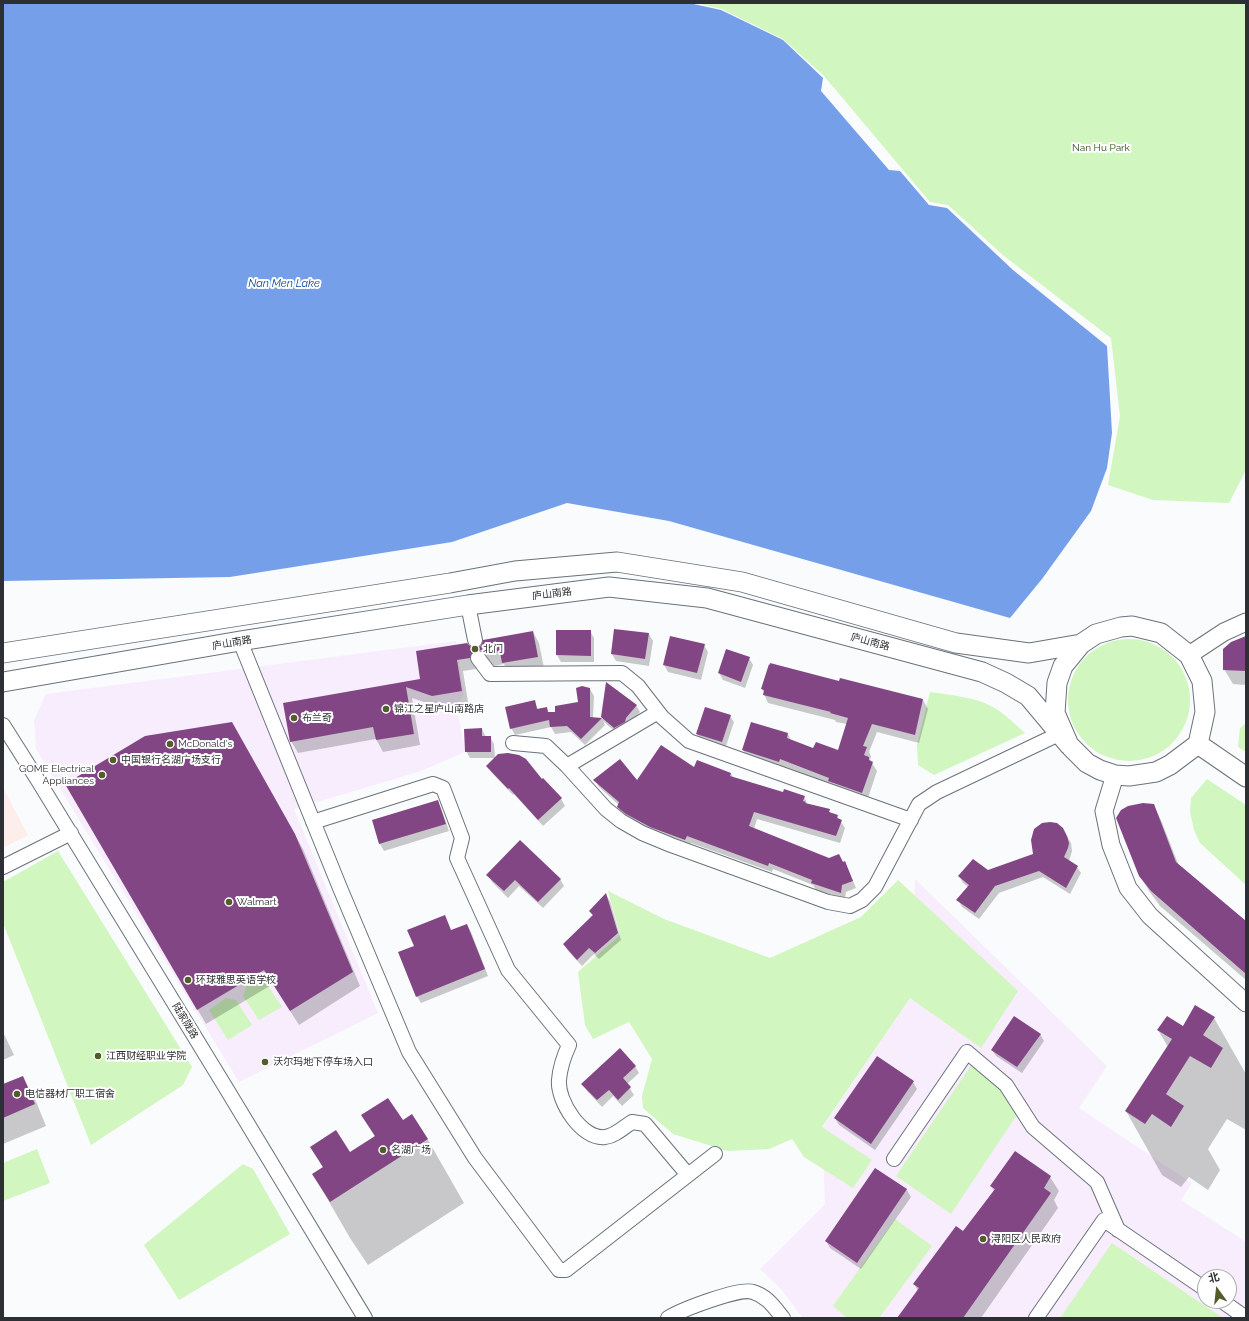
<!DOCTYPE html>
<html>
<head>
<meta charset="utf-8">
<style>
	body { margin:0 }
	#map { position:relative; width:1249px; height:1321px; overflow:hidden; background:#fafbfd; font-family:Raleway,"Noto Sans SC",sans-serif }
	canvas { display:block }
	.frame { position:absolute; inset:0; border:4px solid #2c2f33; pointer-events:none }
	.north { position:absolute; left:1197px; top:1269px; width:40px; height:40px; box-sizing:border-box; background:#fff; border:1px solid #abacad; border-radius:50%; rotate:345deg; font-size:11px; font-weight:700; line-height:16px; text-align:center; color:#2c2f33 }
	.north::after { content:''; display:block; margin:auto; width:14px; height:18px; background:#535c2b; clip-path:polygon(50% 0,100% 100%,50% 72%,0 100%) }
</style>
</head>
<body>
<div id="map">
<canvas width="1249" height="1321"></canvas>
<div class="frame"></div>
<div class="north">北</div>
</div>
<script>
const g = document.querySelector('canvas').getContext('2d');
g.lineJoin = 'round';
function fillPath(path, color) { g.fillStyle = color; g.fill(path, 'evenodd'); }
function stroke(path, color, width, dash) { g.strokeStyle = color; g.lineWidth = width; g.lineCap = dash ? 'butt' : 'round'; g.setLineDash(dash || []); g.stroke(path); }
function write(font, color, halo, rows, align = 'center') {
  g.font = font + ' Raleway,"Noto Sans SC",sans-serif'; g.lineWidth = 4; g.setLineDash([]); g.textBaseline = 'middle'; g.strokeStyle = halo; g.fillStyle = color; for (const [text, x, y, turn = 0] of rows) {
    g.save(); g.translate(x, y); g.rotate((+turn || 0) * Math.PI / 180); g.textAlign = isNaN(turn) ? turn : align; if (halo) g.strokeText(text, 0, 0); g.fillText(text, 0, 0); g.restore();
  }
}
const commercial = new Path2D(`
	M456,641L464,694L457,707L465,752L421,771L294,809L378,1013L239,1082L36,749L34,720L46,694Z
	M915,879L1107,1066L1079,1108L1192,1183L1181,1200L1246,1242V1318H803L781,1289L760,1269L825,1204L822,1128L910,998ZM1205,1277H1229V1301H1205Z`);
const medical = new Path2D(`
	M3,788L28,835L3,848Z`);
const green = new Path2D(`
	M696,3H1246V470L1229,503L1153,500L1108,485L1120,416L1111,338L1004,256L948,205L930,202L824,76L783,39L722,9Z
	M1068 700a61 61 0 1 1 122 0a61 61 0 1 1-122 0Z
	M930,692C951,695 975,697 993,707C1005,714 1015,724 1025,733L934,775L918,765L917,745Z
	M1246,723V752L1238,747L1240,728Z
	M1207,779L1246,805V885L1200,843L1194,830L1190,812L1191,798Z
	M58,851L192,1067L183,1085L91,1145L3,923V882Z
	M898,880L1018,991L981,1048L910,998L822,1127L872,1160L853,1188L804,1157L792,1139L769,1149L728,1151L673,1134L643,1108L642,1096L652,1059L629,1022L593,1039L585,1025L578,972L620,935L608,891L664,919L770,958L861,917Z
	M262,977L282,1007L259,1020L243,996L247,986Z
	M226,998L236,1000L252,1025L228,1040L209,1010Z
	M972,1064L1003,1092L1018,1113L951,1214L896,1176Z
	M37,1149L50,1183L3,1201V1163Z
	M243,1164L253,1169L290,1234L179,1300L144,1245Z
	M895,1219L932,1246L879,1318H847L833,1306Z
	M1112,1243L1223,1318H1060Z`);
const water = new Path2D(`
	M3,3H689L721,10L783,40L823,78L821,91L889,170L900,171L929,205L947,208L1013,270L1107,346L1112,433L1107,468L1091,511L1042,579L1010,618L669,521L567,503L452,542L230,577L3,581Z`);
const shadow = new Path2D(`
	M615,630L649,634L653,641L649,666L616,661L612,654Z
	M590,631L594,638V662H561L557,655Z
	M533,632L539,643L544,668L509,674L504,664L494,666L489,662L479,663L476,669L463,671L468,702L439,707L412,698L420,745L383,752L376,739L298,753L291,741L284,704L422,680L471,649H476Z
	M1246,638V685L1233,684L1224,669Z
	M704,645L708,652L701,680L668,672L664,665Z
	M749,658L753,665L745,688L723,680L719,673Z
	M840,682L923,700L928,709L919,743L877,732L869,752L871,756L870,760L877,771L867,801L831,785L785,767L784,770L748,759L743,750L788,734L791,741L814,750L838,751L847,724L836,722L835,720L768,703L764,694V692L762,689Z
	M590,689L594,696L593,718L603,719L602,717L636,705L640,712L629,725L619,735L603,721L605,725L585,745L571,732L555,734L551,727L515,735L511,728L534,701L538,709L546,708L549,713H556L579,703Z
	M730,716L734,722L725,749L701,741L697,734Z
	M231,723L303,849L360,986L299,1025L273,984L206,1024L66,785Z
	M482,729L486,737H490L494,744L495,758H470L466,751Z
	M488,766L543,780L561,799L565,806L543,826L514,794L513,795L492,773Z
	M695,769L731,773L733,778L784,793L804,797L808,805L829,810L831,814L837,816L845,828L840,843L757,819L754,829L829,859L845,862L856,888L846,892L845,899L816,890L813,885L773,869L772,872L691,843L689,846L651,832L622,814L618,807L619,805L599,787L595,780L637,782Z
	M437,801L441,808L449,831L384,851L380,844L373,820Z
	M1153,805L1161,820L1179,866L1246,923V980L1160,906L1149,891L1140,876Z
	M1067,836L1071,843L1072,851L1069,861L1077,867L1081,873L1070,894L1043,877L999,893L979,919L962,907L958,900L968,887L963,883L959,876L988,871L1034,855Z
	M488,875L560,879L564,886L543,908L519,886L508,898L492,882Z
	M606,895L610,901L621,940L599,959L594,954L582,966L568,951L564,944L593,916L590,911Z
	M467,925L471,932L488,976L421,1003L417,996L452,931Z
	M1214,1018L1246,1074V1130L1227,1119L1208,1149L1220,1170L1208,1190L1189,1177L1181,1187L1162,1175L1126,1111L1168,1047L1158,1030L1183,1027Z
	M3,1032L14,1055L3,1060Z
	M1040,1034L1044,1041L1022,1073L996,1056L992,1050Z
	M878,1057L913,1082L917,1089L875,1150L839,1125L835,1118Z
	M635,1066L639,1073L627,1084L634,1095L622,1106L613,1096L602,1107L587,1091L583,1084Z
	M23,1077L35,1099L46,1126L3,1144V1085Z
	M363,1116L402,1122L412,1116L428,1140L464,1203L368,1265L350,1238L313,1174L323,1168L311,1147L350,1154L375,1137Z
	M1016,1152L1050,1177L1059,1191L1054,1200L1058,1208L981,1318H898L918,1291L914,1284L963,1232L994,1191L991,1186Z
	M876,1169L907,1190L911,1197L861,1269L830,1248L826,1241Z`);
const building = new Path2D(`
	M614,629L649,633L645,659L611,654Z
	M556,630H591V656L556,655Z
	M533,631L538,657L502,663L500,652L486,655L482,650H477L473,651L470,658L457,660L462,691L432,696L406,687L414,734L376,740L373,727L290,742L283,703L420,679L416,651L467,643L472,648H476L481,646L483,640Z
	M670,636L705,644L697,673L663,665Z
	M1246,636V671L1223,670V649L1231,642Z
	M726,649L750,657L741,682L718,673Z
	M770,663L839,681L840,678L923,699L915,735L872,724L863,746L867,747L864,755L869,757V760L873,762L862,793L828,781L829,778L780,759L779,762L742,750L751,722L788,733L787,738L813,748L816,742L838,750L848,718L830,713L831,712L763,695L764,690L761,689L769,664L770,665Z
	M606,682L637,705L626,718L625,722L614,728L601,717Z
	M582,686L590,688V717L602,718L581,739L567,726L550,727L549,720L510,729L505,707L535,700L537,709L547,707L548,712H555V706L578,702L576,688Z
	M705,707L731,715L722,742L696,734Z
	M232,722L295,834L353,972L290,1011L264,970L197,1010L65,784L145,736Z
	M482,728V736H491V752H465L464,729Z
	M661,745L694,767L697,760L731,773L730,776L783,792L784,789L805,796L803,801L806,802L805,803L830,809L829,812L838,815L837,818L842,820L836,836L754,812L749,826L829,858L839,854L843,862L845,861L853,881L842,885L841,893L811,883L812,880L769,863L768,866L687,836L685,840L650,827L626,814L617,807L619,802L593,780L620,759L637,780Z
	M508,753L519,755L526,759L542,779L543,778L562,798L538,820L509,788L508,789L486,766L498,754Z
	M438,800L446,824L379,844L372,820Z
	M1143,803L1154,804L1176,862L1246,921V974L1151,891L1139,876L1116,818L1121,810L1128,806Z
	M1050,822L1057,823L1063,828L1067,836L1069,843L1068,848L1064,857L1078,866L1066,888L1039,871L995,886L975,913L956,900L969,885L958,876L973,859L988,870L1033,854L1031,840L1034,829L1042,823Z
	M520,840L561,879L538,902L515,880L504,891L486,875Z
	M606,893L618,933L595,953L589,948L577,960L563,944L593,915L589,911Z
	M445,915L451,930L467,924L485,969L416,997L398,952L414,946L407,930Z
	M1195,1005L1215,1017L1203,1035L1223,1048L1211,1068L1190,1056L1166,1094L1184,1106L1171,1127L1152,1114L1145,1124L1125,1111L1172,1039L1157,1030L1167,1016L1183,1026Z
	M1014,1016L1041,1034L1017,1067L991,1050Z
	M620,1048L636,1066L623,1078L631,1087L618,1100L609,1090L597,1100L581,1084Z
	M877,1056L914,1081L871,1144L834,1118Z
	M23,1076L35,1104L3,1118V1084Z
	M388,1098L403,1120L412,1114L428,1139L330,1202L312,1174L323,1167L310,1147L336,1130L350,1152L375,1136L361,1115Z
	M1015,1151L1051,1176L1044,1188L1051,1193L963,1318H897L919,1288L913,1284L956,1226L963,1231L995,1189L990,1186Z
	M875,1168L907,1189L857,1263L825,1241Z`);
const minor = new Path2D(`
	M468,605L475,640
	M240,641L340,888L409,1052L475,1158L559,1270H566L715,1154
	M478,658L490,674L622,673L638,686L662,717L689,741L911,820
	M658,712L567,766L606,809L621,821L642,833L671,845L828,902L850,906L862,900L875,887L919,804L937,792L1059,734
	M3,725L39,782L226,1088L365,1318
	M513,743L546,746L567,766
	M313,822L433,784L443,788L462,838L457,858L508,970L569,1045C564,1056 560,1067 559,1080C557,1101 582,1140 605,1137C615,1136 624,1127 632,1122L645,1124L688,1175
	M3,867L71,833
	M894,1159L967,1052L1006,1085L1033,1127L1097,1182L1118,1230
	M1222,1301L1246,1318
	M668,1318C681,1310 740,1287 753,1292C767,1296 774,1307 783,1318
	M1036,1318L1104,1220L1205,1289`);
const tertiary = new Path2D(`
	M1189,655L1224,632L1246,622
	M1115,775L1104,811L1111,845L1128,888L1150,916L1246,1003`);
const secondary = new Path2D(`
	M3,653L450,583L515,571L617,562L742,582L956,643L1029,653L1081,644
	M3,682L240,641L468,605L609,587L707,598L982,672L1006,683L1028,696L1069,745L1087,763L1100,770L1115,775L1129,776L1156,772L1170,765L1198,744L1205,712L1202,681L1189,655L1161,633L1132,626L1121,627L1096,634L1081,644L1063,666L1057,683L1055,713L1069,745
	M1198,744L1246,777`);
const markers = [
	[475,649,4,"#535c2b"],
	[386,709,4,"#535c2b"],
	[294,718,4,"#535c2b"],
	[170,744,4,"#535c2b"],
	[113,760,4,"#535c2b"],
	[102,775,4,"#535c2b"],
	[229,902,4,"#535c2b"],
	[188,980,4,"#535c2b"],
	[98,1056,4,"#535c2b"],
	[265,1062,4,"#535c2b"],
	[17,1094,4,"#535c2b"],
	[383,1150,4,"#535c2b"],
	[983,1239,4,"#535c2b"]
];
const parkNames = [
	["Nan Hu Park",1101,148]
];
const streetNames = [
	["庐山南路",552,594,-7],
	["庐山南路",870,642,15],
	["庐山南路",232,643,-10],
	["陆家陇路",185,1021,59]
];
const poiNames = [
	["北门",483,649],
	["锦江之星庐山南路店",394,709],
	["布兰奇",302,718],
	["McDonald's",178,744],
	["中国银行名湖广场支行",121,760],
	["GOME Electrical",94,769,"right"],
	["Appliances",94,781,"right"],
	["Walmart",237,902],
	["环球雅思英语学校",196,980],
	["江西财经职业学院",106,1056],
	["沃尔玛地下停车场入口",273,1062],
	["电信器材厂职工宿舍",25,1094],
	["名湖广场",391,1150],
	["浔阳区人民政府",991,1239]
];
const waterNames = [
	["Nan Men Lake",284,284]
];
fillPath(commercial, '#f8edfd');
fillPath(medical, '#fdedeb');
fillPath(green, '#d1f6c0');
fillPath(water, '#759fe9');
fillPath(shadow, '#0003');
fillPath(building, '#824684');
stroke(minor, '#6a727a', 16);
stroke(tertiary, '#6a727a', 19);
stroke(secondary, '#6a727a', 21);
stroke(minor, '#fff', 14);
stroke(tertiary, '#fff', 17);
stroke(secondary, '#fff', 19);
for (const [x, y, r, color] of markers) { const dot = new Path2D(); dot.arc(x, y, r, 0, 2 * Math.PI); g.fillStyle = color; g.fill(dot); stroke(dot, '#fff', 1.5); }
write('10px', '#2b4d18', '#fff', parkNames);
write('10px', '#2c2f33', '#fff', streetNames);
write('10px', '#2c2f33', '#fff', poiNames, 'left');
write('italic 11px', '#114196', '#fff', waterNames);
</script>
</body>
</html>
